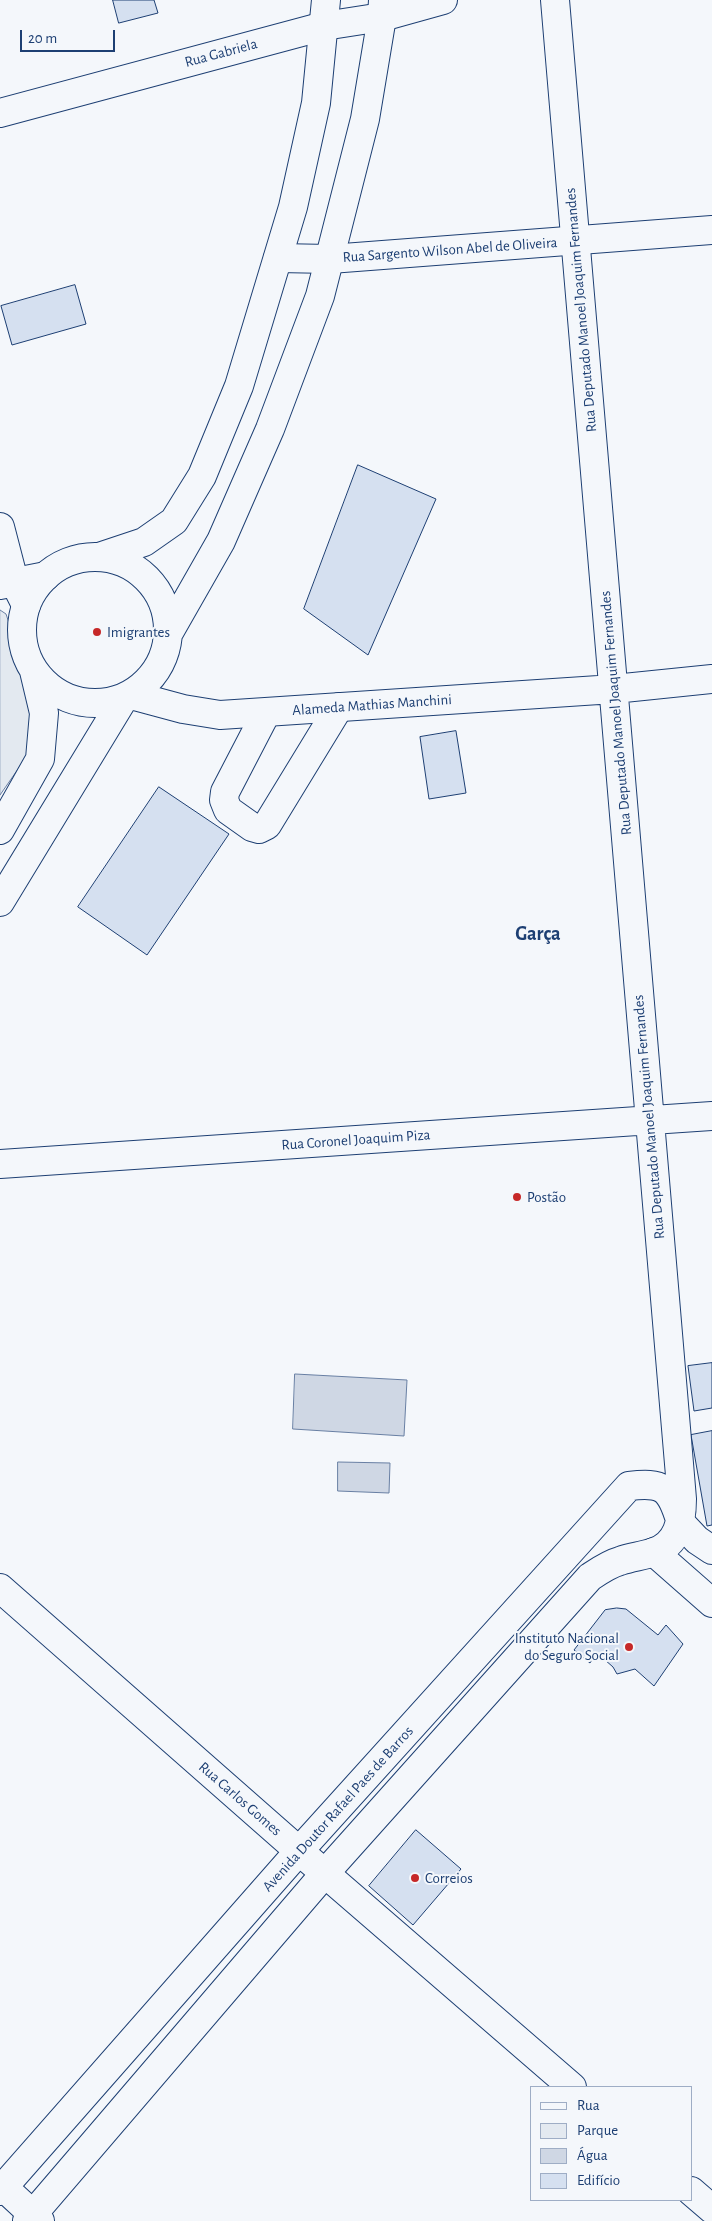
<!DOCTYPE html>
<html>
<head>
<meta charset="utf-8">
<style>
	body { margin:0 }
	#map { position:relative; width:712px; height:2221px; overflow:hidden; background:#f4f7fb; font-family:"Alegreya Sans",sans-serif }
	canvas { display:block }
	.legend { position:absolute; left:530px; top:2086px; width:162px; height:115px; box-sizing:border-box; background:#f4f7fb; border:1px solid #9eadc5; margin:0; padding:6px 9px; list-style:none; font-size:15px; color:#1d3f73 }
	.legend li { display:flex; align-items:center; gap:10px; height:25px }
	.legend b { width:25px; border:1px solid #9eadc5 }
	.scale { position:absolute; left:20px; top:30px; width:95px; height:22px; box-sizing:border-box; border:2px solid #1d3f73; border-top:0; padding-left:6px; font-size:15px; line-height:18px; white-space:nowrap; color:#1d3f73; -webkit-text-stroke:4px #f4f7fb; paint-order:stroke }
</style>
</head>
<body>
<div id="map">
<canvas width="712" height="2221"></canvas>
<ul class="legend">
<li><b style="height:6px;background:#f4f7fb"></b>Rua</li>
<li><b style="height:14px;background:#e3e9f0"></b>Parque</li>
<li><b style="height:14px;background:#cfd7e4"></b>Água</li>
<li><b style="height:14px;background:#d5e0f0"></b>Edifício</li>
</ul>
<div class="scale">20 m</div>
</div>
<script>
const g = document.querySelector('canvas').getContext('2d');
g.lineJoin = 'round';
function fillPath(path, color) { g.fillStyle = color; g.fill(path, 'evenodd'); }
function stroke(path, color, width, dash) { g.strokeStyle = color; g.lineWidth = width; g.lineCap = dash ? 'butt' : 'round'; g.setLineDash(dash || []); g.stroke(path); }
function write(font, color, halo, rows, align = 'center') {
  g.font = font + ' "Alegreya Sans",sans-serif'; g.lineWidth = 4; g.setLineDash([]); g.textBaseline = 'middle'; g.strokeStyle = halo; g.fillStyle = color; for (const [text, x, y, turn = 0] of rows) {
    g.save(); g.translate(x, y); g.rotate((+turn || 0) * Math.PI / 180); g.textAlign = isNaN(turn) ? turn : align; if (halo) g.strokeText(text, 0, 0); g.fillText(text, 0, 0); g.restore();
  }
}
const green = new Path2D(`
	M0,610L6,614L16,644L35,729L25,759L0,795Z`);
const water = new Path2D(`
	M295,1374L407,1380L404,1436L293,1429Z
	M338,1462L390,1463L389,1493L338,1491Z`);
const building = new Path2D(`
	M113,0H154L158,13L119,23Z
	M75,285L86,324L12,345L1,306Z
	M358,465L436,499L368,655L304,609Z
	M456,731L466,793L429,799L420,737Z
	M159,787L229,834L147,955L78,907Z
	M712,1363V1408L694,1411L688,1366Z
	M712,1431V1525L707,1526L691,1435Z
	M617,1608L626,1609L658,1635L666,1625L683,1644L654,1686L635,1669L617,1674L613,1667L596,1652L590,1663L574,1650L605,1610Z
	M416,1830L461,1869L413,1925L369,1886Z`);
const minor = new Path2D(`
	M0,113L324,26L382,17L443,0
	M278,258L330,259L712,230
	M0,527L14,581L26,605
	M0,585L46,576
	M266,713L225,792L224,800L228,810L252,827L259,829L267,825L339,707
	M681,1523L697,1540L712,1550
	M654,1552L712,1603
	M0,1588L299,1851L572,2087
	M0,2184L40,2221
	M691,2191L712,2209`);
const major = new Path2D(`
	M99,557L144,542L174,521L202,476L239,386L293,207L316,103L326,0
	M22 630a73 73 0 1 1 146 0a73 73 0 1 1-146 0Z
	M168,634L221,541L270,429L320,296L365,119L382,17L383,0
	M131,695L183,709L220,715L614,689L712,679
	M0,830L40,759L44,713L34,671
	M0,902L124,698
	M0,1164L712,1116
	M0,2191L299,1851L629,1486C662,1482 670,1487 680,1520
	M27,2221L326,1872L590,1577C599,1571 609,1564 620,1561C631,1557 643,1556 654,1552C678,1544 682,1521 682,1499L555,0`);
const markers = [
	[97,632,5,"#c62828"],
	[517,1197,5,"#c62828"],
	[629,1647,5,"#c62828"],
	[415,1878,5,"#c62828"]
];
const streetNames = [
	["Rua Gabriela",221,53,-15],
	["Rua Sargento Wilson Abel de Oliveira",450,250,-4],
	["Rua Deputado Manoel Joaquim Fernandes",581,310,-95],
	["Alameda Mathias Manchini",372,705,-4],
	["Rua Deputado Manoel Joaquim Fernandes",616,713,-95],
	["Rua Deputado Manoel Joaquim Fernandes",649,1117,-95],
	["Rua Coronel Joaquim Piza",356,1140,-4],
	["Rua Carlos Gomes",240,1799,41],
	["Avenida Doutor Rafael Paes de Barros",338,1809,-48]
];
const poiNames = [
	["Imigrantes",107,632],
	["Postão",527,1197],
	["Instituto Nacional",619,1638,"right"],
	["do Seguro Social",619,1655,"right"],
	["Correios",425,1878]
];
const districtNames = [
	["Garça",538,934]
];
fillPath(green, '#e3e9f0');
stroke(green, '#687fa3', 1);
fillPath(water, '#cfd7e4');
stroke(water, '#687fa3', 1);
fillPath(building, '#d5e0f0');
stroke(building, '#1d3f73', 1);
stroke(minor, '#1d3f73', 30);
stroke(major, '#1d3f73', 30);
stroke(minor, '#f4f7fb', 28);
stroke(major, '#f4f7fb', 28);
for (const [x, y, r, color] of markers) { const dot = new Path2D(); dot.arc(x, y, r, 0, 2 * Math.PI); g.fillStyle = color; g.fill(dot); stroke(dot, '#f4f7fb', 2); }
write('15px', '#1d3f73', '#f4f7fb', streetNames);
write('15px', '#1d3f73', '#f4f7fb', poiNames, 'left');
write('bold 20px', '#1d3f73', '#f4f7fb', districtNames);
</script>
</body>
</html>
